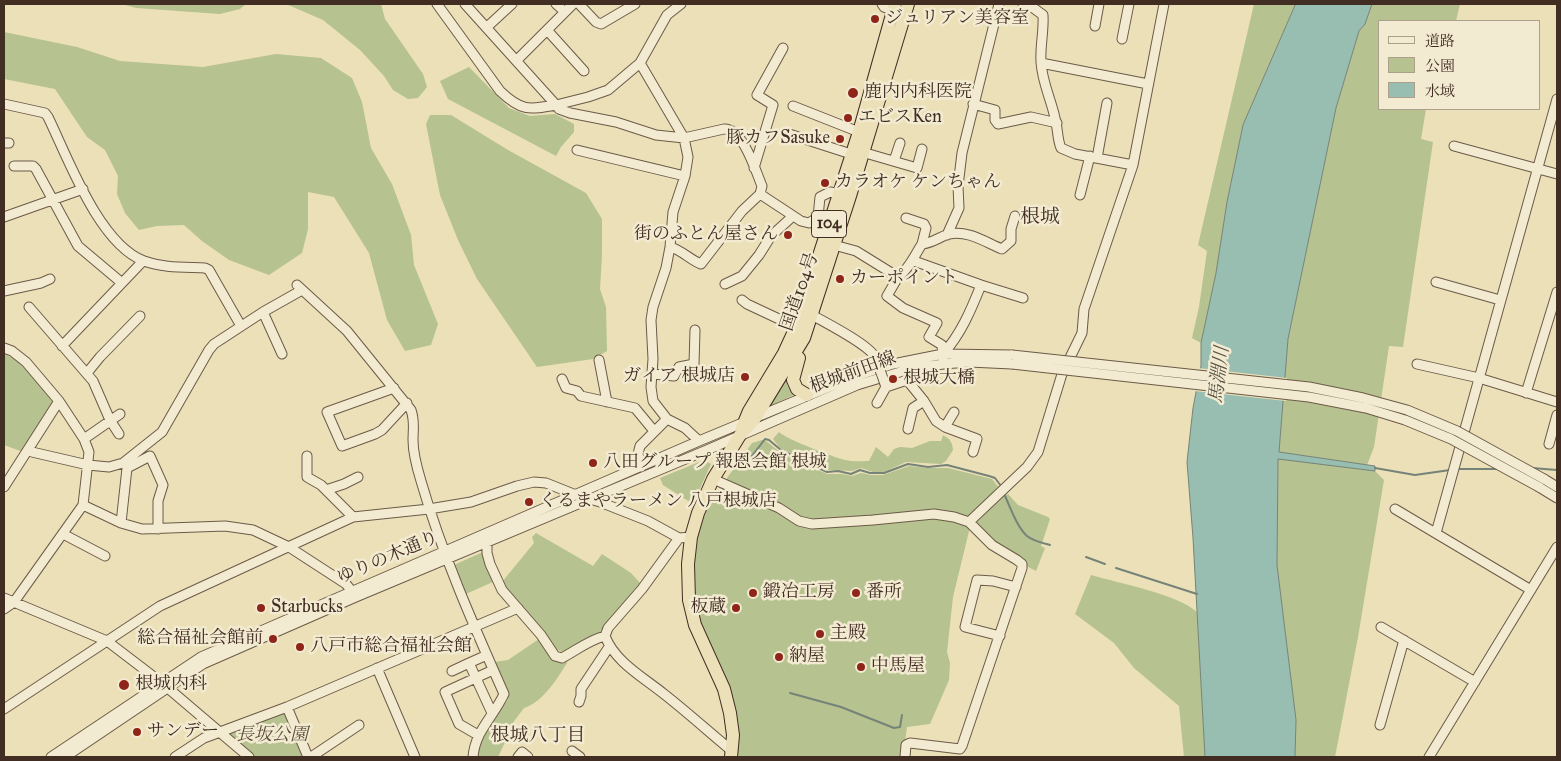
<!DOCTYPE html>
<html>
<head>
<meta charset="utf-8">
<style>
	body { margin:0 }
	#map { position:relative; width:1561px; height:761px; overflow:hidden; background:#ebe0b8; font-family:"IM FELL Great Primer","Noto Serif JP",serif }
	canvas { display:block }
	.frame { position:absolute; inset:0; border:5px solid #422d23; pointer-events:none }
	.legend { position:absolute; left:1378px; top:20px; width:162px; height:90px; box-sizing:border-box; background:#f2ebd1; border:1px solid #ac9f8b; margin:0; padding:6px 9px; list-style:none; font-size:15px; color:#422d23 }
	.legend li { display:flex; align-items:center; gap:10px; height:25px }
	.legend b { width:25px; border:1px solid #ac9f8b }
</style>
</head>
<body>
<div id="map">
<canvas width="1561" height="761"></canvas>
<div class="frame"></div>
<ul class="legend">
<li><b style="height:6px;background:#f2ebd1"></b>道路</li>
<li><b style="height:14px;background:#b6c290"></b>公園</li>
<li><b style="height:14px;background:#98bdb1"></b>水域</li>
</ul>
</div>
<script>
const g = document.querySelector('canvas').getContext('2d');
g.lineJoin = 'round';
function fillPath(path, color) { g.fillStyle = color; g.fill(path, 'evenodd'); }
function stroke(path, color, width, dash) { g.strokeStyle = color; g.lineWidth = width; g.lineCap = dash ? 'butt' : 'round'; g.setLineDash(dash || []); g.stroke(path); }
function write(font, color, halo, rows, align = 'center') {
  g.font = font + ' "IM FELL Great Primer","Noto Serif JP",serif'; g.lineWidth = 5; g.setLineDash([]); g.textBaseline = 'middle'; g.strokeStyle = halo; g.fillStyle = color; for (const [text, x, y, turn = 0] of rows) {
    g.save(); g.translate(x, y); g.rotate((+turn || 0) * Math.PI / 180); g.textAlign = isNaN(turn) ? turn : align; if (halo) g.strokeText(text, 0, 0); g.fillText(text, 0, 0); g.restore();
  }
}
const green = new Path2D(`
	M122,4H246L240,9L220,14L136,8Z
	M286,4H381L385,19L423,74L427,87L418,98L408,99L393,90L384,76L360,50L323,20Z
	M1254,4H1296L1243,125L1227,202L1216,273L1201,343L1192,338L1199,307L1207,251L1198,245Z
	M1372,4H1460L1456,21H1380V109H1426L1421,139L1433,142L1403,347L1389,346L1374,447L1367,465L1279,452L1288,339L1336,108L1359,31L1365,24Z
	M4,32L77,47L120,61L203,67L276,54L321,58L352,78L362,102L371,148L392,184L411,235L414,265L438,324L431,345L405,351L387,320L369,253L334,197L308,192V229L302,253L269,275L229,260L202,241L184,225L157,226L139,230L125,213L117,194L118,176L105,150L87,137L55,89L4,79Z
	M469,67L509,108L530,116L555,114L574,124V132L561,147L556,156L448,99L440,81Z
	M430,115H451L508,150L586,193L602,219V255L600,289L606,307L607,351L593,359L537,367L477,279L458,240L440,195L426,124Z
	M4,354L19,361L53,399L55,403L23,452L4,445Z
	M787,378L788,379L787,385L794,395L770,406L769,404Z
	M779,432C786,439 833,457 845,460C853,462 862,461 869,461L876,447L888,457L894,449L900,447L912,448L930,441H941L943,435L949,439L952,444L953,450L946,461L941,464L906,462L884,472H873L861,468L852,471L828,470L780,448L773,439Z
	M762,440L766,441L780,452L827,474H842L852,476L861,473L871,475H883L909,466L928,468H948L992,479L1000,489L968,518L888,516L803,520L727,481V478L752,443Z
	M1278,458L1375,471L1384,480L1358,637L1335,757H1295L1296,720L1277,565Z
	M704,460L711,464L693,504L663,485L660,478Z
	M722,485L801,523L934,516L951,519L970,527L953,597L947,652L950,663L949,680L930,724L907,727L903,757H736C734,731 736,702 726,678C718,658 704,640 699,619C690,586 691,546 704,515C709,504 716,495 722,485Z
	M1008,494L1018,505L1048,517L1050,519L1041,546L1045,548L1036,571C1011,559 993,544 976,523L1002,496Z
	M536,533L593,566L602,554L631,573L640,583L598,634L565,653L553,648L506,589L502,582L534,543L532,537Z
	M483,552L495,581L466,594L454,565Z
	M1091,575C1118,583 1177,594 1197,612L1205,757H1184L1179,706L1134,668L1114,643L1075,614Z
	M539,639L553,657L568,659L567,663C557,679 543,702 524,708L502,737L506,740L498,757H476C479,736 495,717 508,700V695L494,662L508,660Z
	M287,707L308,757H249L219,732Z`);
const water = new Path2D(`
	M1296,4H1372L1365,24L1359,31L1336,108L1288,339L1279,452L1375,466V471L1278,459L1277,565L1296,720L1295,757H1205L1193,538L1187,462L1193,408L1201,366V343L1216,273L1227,202L1243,125Z`);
const pier = new Path2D(`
	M1198,368L1287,378L1286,401L1194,391Z`);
const stream = new Path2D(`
	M737,465L742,469L765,439L769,440L781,450L827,472L838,471L851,474L860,470L870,473H884L908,464L928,467L947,465L989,476L995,478L1001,486
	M1375,468L1415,475L1450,470
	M1532,468L1557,470
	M1457,469H1498
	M1005,496C1011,509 1017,527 1027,536C1033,541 1043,543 1050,545
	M1086,557L1105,564
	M1116,568L1197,594
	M790,693L841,707L894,728L900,727L902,715`);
const minor = new Path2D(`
	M437,4L500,91C521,111 528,110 556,105L559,109L570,113L616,122L656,135L684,138L724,129C743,128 756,172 762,186L760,194L742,211L701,264C690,260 682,250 670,247
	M465,4L556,105L588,97L608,90L640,63L667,15L681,4
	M556,4L565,12
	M579,4L596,22L601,24L635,4
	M882,4L884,7L897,12
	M1023,4L1032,7L1043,15C1044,31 1040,46 1041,62C1042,82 1051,99 1055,118C1058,128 1057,139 1061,148L1075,154L1133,165
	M1095,26L1099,4
	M487,27L512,4
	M547,30L584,71
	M1122,39L1129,4
	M517,60L573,4
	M640,63L684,138L688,157L685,176L673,212L670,247L666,268L653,307L651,320L653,359L651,387L653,401L667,419L685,428L699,441
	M1041,63L1148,84
	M4,104L45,113L48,117C68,158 99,244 144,261C163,268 185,267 205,268L209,270L241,326
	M973,104L995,110V120L998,124L1031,117L1057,123
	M793,106L859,132
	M786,133L851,154
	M4,143H9
	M1454,146L1557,174
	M577,150L685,176
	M862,152L917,168L922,149
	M1097,158L1107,103
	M894,161L900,143
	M14,166H33L36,169L78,246L122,283
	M754,168L773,105L757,95L783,48
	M760,194L801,221L809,223L818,217L820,197L830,192L845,195
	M1080,195L1090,156
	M4,217L83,189
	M906,218L924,224L926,228L922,244
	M947,235L959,208L958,186L962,153L999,4
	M834,245L856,251L898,277L887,296L903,308L937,323L929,337L942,345L943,359
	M914,261L981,285C971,310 961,334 943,354
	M898,277C910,268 914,256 922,244C933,243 939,237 949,234C968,230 985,242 1002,249L1011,241V229L1015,216
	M1436,282L1500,300
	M725,284L742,276L759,255L771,236L793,216
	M297,285L347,331L411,410C415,421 413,429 413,440C413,454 417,468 421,481C442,554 473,624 504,694C494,716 475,731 473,757
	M981,285L1023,298
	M4,291L41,283L50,279
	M742,300L747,304L796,327
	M29,307L93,381L110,420L119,434
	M263,312L282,354
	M812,315C826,323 872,346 876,359
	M62,346L143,261
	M4,348L12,351L26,362L59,401L84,439L89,452L83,505L14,602L4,609
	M599,360L607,402
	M1417,364L1479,378L1557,402
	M87,373L100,357L140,316
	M653,374L674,376L679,367L694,364L695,330
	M562,379L566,388L577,391L581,396L635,408L654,431
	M885,384L886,387L907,380L924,401L936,421L945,427L977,439L973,452
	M394,388L327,412L342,446L375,434L382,430L407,403
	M1526,393L1557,292
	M877,403L886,387
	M945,427L954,412
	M908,429L913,408L924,401
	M84,439L120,414
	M1549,444L1557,415
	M32,452L88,465L109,467L123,463L162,432L209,350L214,344L263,312L302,290
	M307,456V477L321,485L353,517
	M641,467L638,454L640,446L667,419
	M713,479L779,508L799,521L812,524L873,520L934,514L954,517L969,522L992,545L1017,560L1022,564V568L962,746L960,749L910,743L906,745L905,757
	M1544,479L1557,487
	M4,487L59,401
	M1539,487L1557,498
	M326,490L344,484L358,477
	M83,505L121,523L142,529L225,526L253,530L289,547L346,584L355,595
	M1395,509L1531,590
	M969,522L1027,467L1038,452L1062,374L1082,333L1084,309L1133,165L1164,4
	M121,523L127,468L150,456L163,485L158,501V529
	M1436,533L1557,99
	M63,534L105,556
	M679,538L642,589L608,628L605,636C615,662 643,677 664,694C687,712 709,732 732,751
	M487,543V553L490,564L502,590L541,635L555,656L562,658C577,650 589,640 605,636
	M4,598L107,641L162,683L249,757
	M1381,627L1475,682
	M1000,636L965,627L977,580L993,581L1016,587
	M487,655L469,663L492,713
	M377,668L415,757
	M452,671L469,663
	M579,702L581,696V689L609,647
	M287,707L308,757
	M4,709L160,606L353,517L429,509L471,502L517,486L534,482L546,483L576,495L600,502L648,521L679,538L691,537
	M1380,725L1404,640
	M478,735L459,724L445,692L493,670
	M572,751L580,757
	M51,757L201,657L699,441L853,377L893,364L943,354L1012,355
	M65,757L203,664L356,597L707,450L857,385L910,369L943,364L969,362L1012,364
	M175,757L204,738L287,707L518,608
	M311,757L359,725
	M518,757L522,752L528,757
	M1429,757L1557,547`);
const highway = new Path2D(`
	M799,358L793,380L797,389L807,395
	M742,428L749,411L784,353L796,327L859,132L895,4
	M731,757L733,735L730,713L724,689L695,625L689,600L688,564L691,537L698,513L713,479L740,435L754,420L804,338L850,196L908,4`);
const minorBridge = new Path2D(`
	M1012,355L1309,387L1363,398L1407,410L1457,431L1544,479
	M876,359L885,384
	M1012,364L1309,397L1366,408L1405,420L1451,439L1539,487`);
const markers = [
	[875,19,5,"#8f2418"],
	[853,93,6,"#8f2418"],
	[848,118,5,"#8f2418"],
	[840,139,5,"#8f2418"],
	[825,183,5,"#8f2418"],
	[788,235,5,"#8f2418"],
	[840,279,5,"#8f2418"],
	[745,377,5,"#8f2418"],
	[893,379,5,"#8f2418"],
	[593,463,5,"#8f2418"],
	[529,502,5,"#8f2418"],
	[753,593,5,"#8f2418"],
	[856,593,5,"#8f2418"],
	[261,608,5,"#8f2418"],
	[736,608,5,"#8f2418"],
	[820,634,5,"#8f2418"],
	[273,639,5,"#8f2418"],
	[300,647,5,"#8f2418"],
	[779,657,5,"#8f2418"],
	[861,667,5,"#8f2418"],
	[124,685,6,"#8f2418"],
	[137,732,5,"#8f2418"]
];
const shields = [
	[829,224,35]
];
const shieldNames = [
	["104",829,224]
];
const poiNames = [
	["ジュリアン美容室",885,19],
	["鹿内内科医院",864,93],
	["エビスKen",858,118],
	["豚カフSasuke",830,139,"right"],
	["カラオケ ケンちゃん",835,183],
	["街のふとん屋さん",778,235,"right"],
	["カーポイント",850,279],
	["ガイア 根城店",735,377,"right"],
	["根城大橋",903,379],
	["八田グループ 報恩会館 根城",603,463],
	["くるまやラーメン 八戸根城店",539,502],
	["鍛冶工房",763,593],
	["番所",866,593],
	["Starbucks",271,608],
	["板蔵",726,608,"right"],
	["主殿",830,634],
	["総合福祉会館前",263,639,"right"],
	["八戸市総合福祉会館",310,647],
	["納屋",789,657],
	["中馬屋",871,667],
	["根城内科",135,685],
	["サンデー",147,732]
];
const streetNames = [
	["国道104号",800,292,-71],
	["根城前田線",853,373,-20],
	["ゆりの木通り",388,558,-23]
];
const parkNames = [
	["長坂公園",272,736]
];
const waterNames = [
	["馬淵川",1220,375,-83]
];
const neighbourhoodNames = [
	["根城八丁目",538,736]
];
const quarterNames = [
	["根城",1040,218]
];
fillPath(green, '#b6c290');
fillPath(water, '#98bdb1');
stroke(water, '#768378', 1);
fillPath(pier, '#ebe0b8');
stroke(stream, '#768378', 2);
stroke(minor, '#6c5a48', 11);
stroke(highway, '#422d23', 14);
stroke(minor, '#f2ebd1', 9);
stroke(highway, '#ebe0b8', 12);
stroke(minorBridge, '#6c5a48', 11, []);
stroke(minorBridge, '#f2ebd1', 9);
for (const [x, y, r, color] of markers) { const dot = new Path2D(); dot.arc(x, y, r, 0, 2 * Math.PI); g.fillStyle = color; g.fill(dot); stroke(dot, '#f2ebd1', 2); }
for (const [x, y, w] of shields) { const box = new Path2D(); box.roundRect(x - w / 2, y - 13.5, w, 27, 4); g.fillStyle = '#f2ebd1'; g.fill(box); stroke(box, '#422d23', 1); }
write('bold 16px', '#422d23', null, shieldNames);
write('18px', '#422d23', '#f2ebd1', poiNames, 'left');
write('18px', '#422d23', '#f2ebd1', streetNames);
write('italic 18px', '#594b39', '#f2ebd1', parkNames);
write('italic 19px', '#585146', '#f2ebd1', waterNames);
write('19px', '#422d23', '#f2ebd1', neighbourhoodNames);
write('20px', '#422d23', '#f2ebd1', quarterNames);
</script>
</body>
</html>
